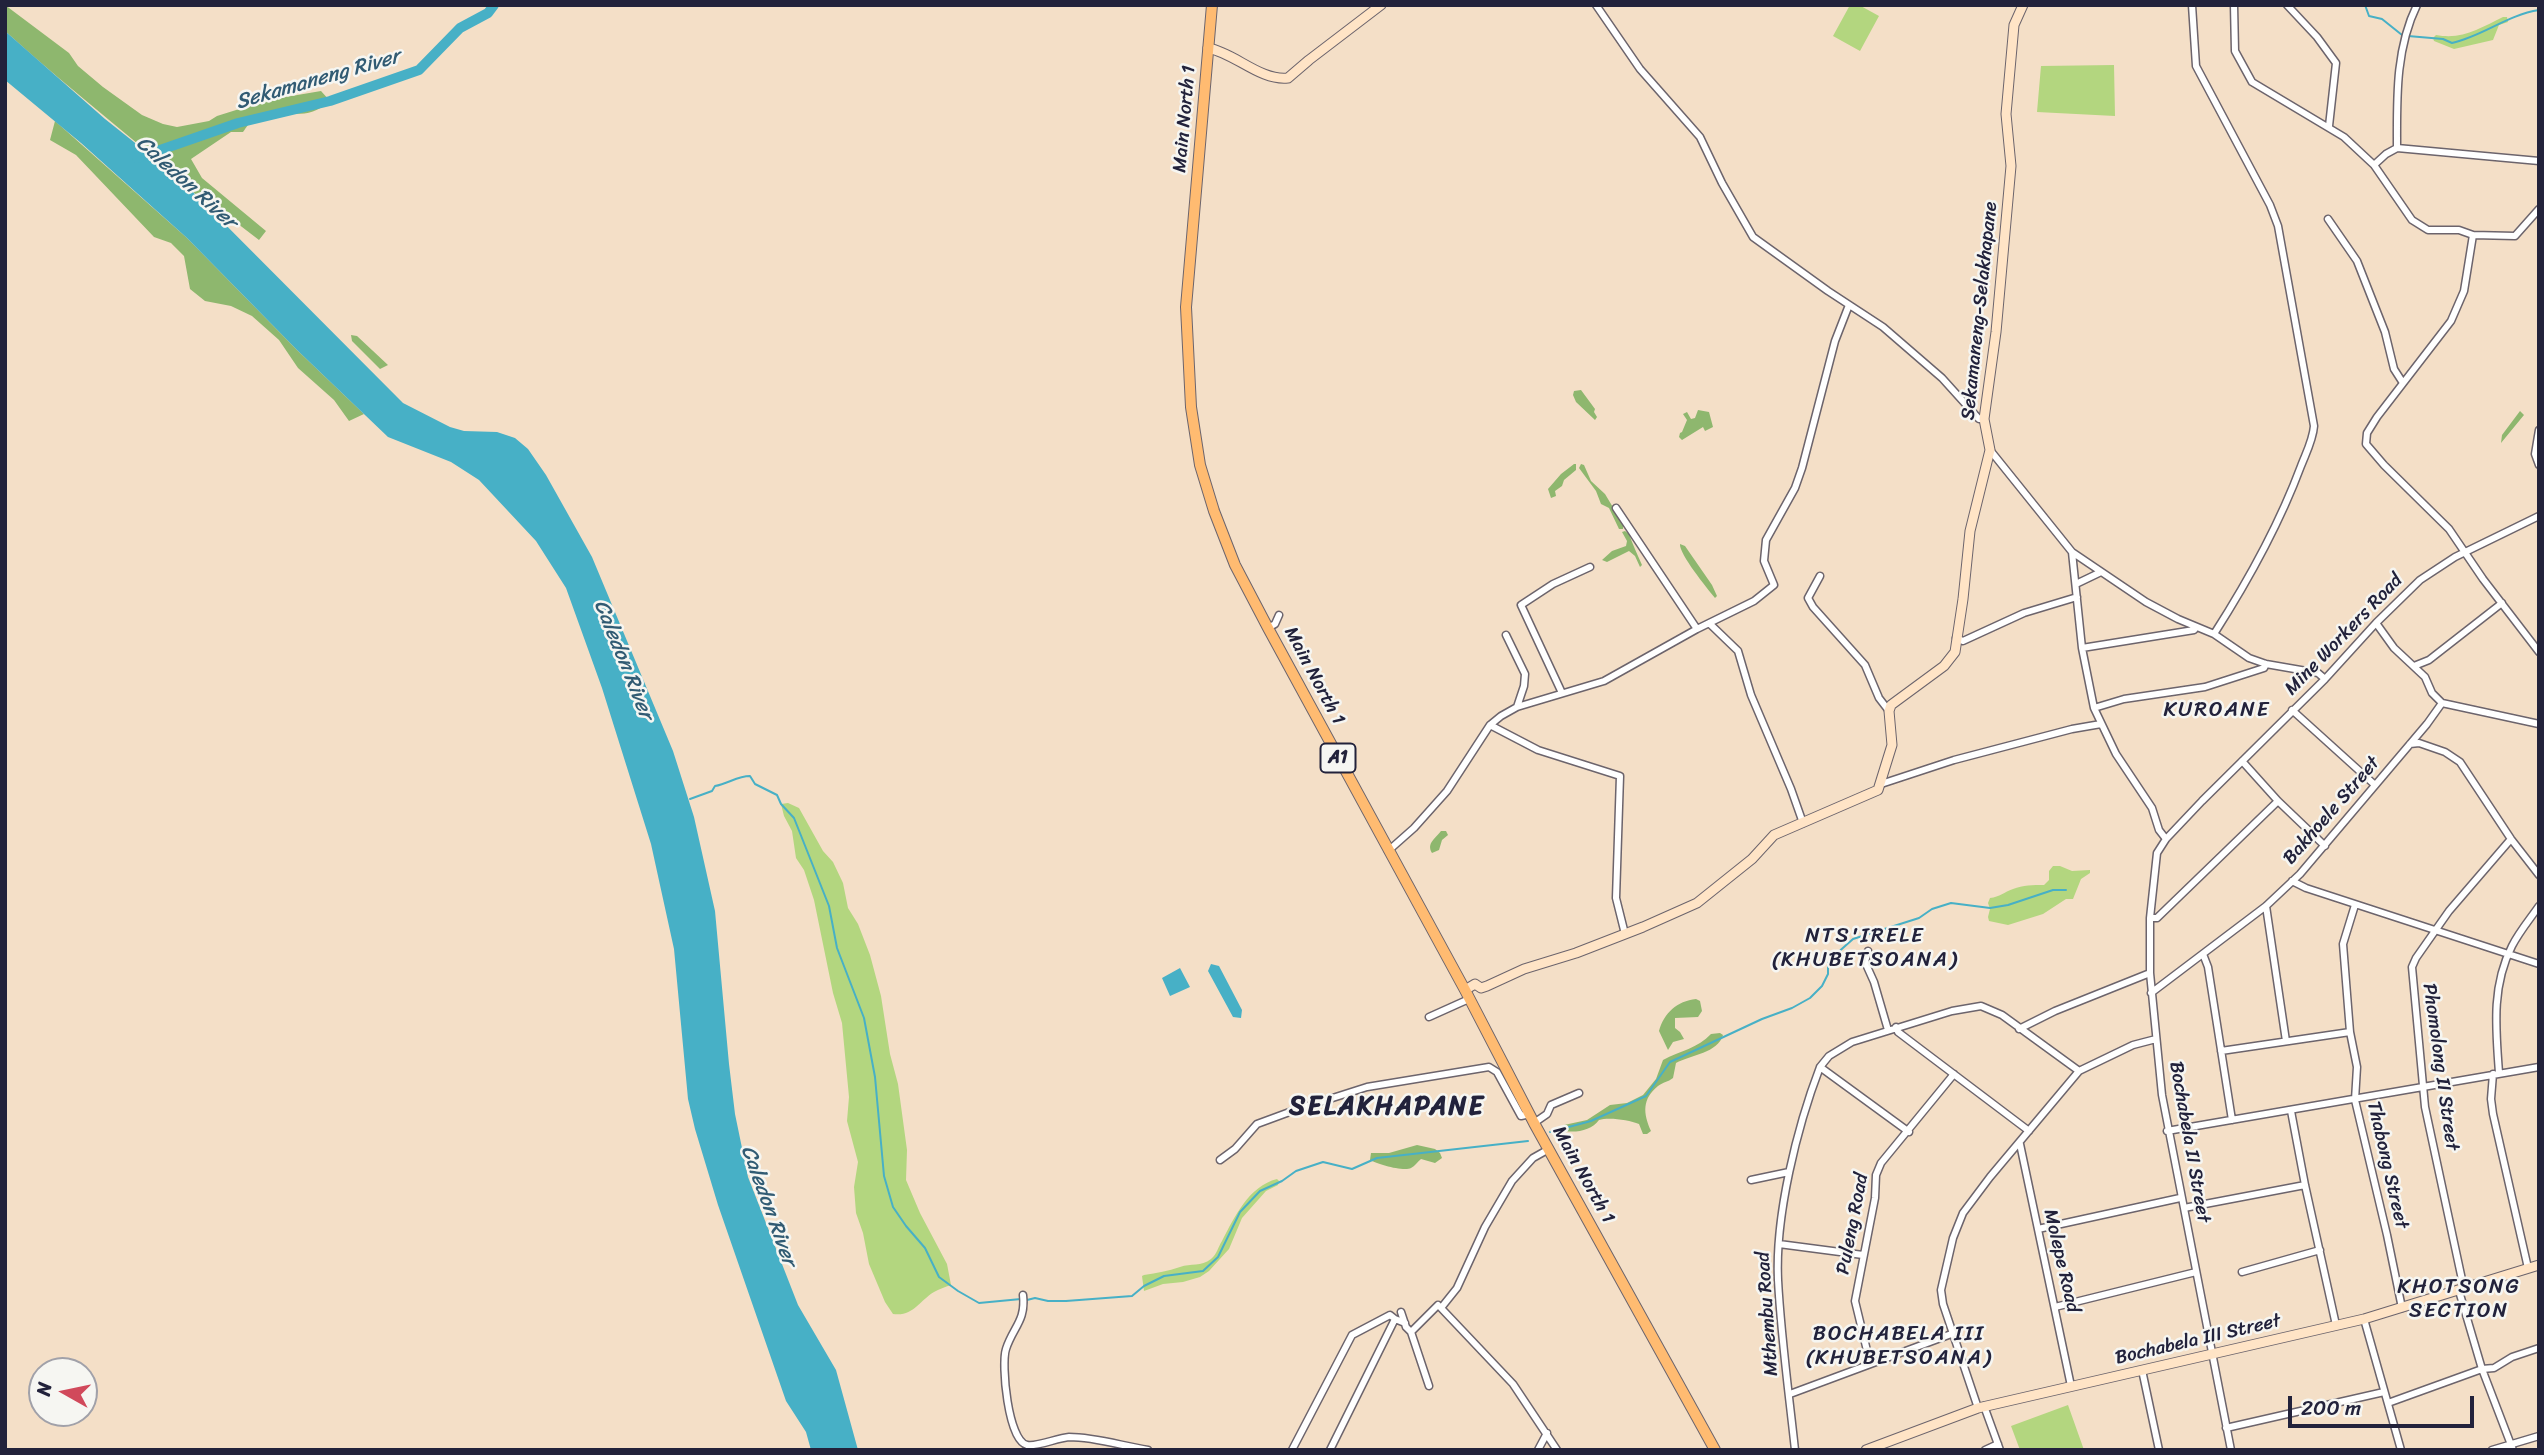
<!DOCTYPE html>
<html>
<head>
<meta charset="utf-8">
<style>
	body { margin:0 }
	#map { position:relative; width:2544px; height:1455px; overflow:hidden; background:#f4dfc7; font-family:Sriracha,sans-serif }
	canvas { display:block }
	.frame { position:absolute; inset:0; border:7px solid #22223b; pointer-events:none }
	.north { position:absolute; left:28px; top:1357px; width:70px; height:70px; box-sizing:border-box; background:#f6f6f2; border:2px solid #a1a1a9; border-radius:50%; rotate:279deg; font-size:19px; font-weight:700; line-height:28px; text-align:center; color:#22223b }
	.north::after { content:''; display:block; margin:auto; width:24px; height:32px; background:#d1495b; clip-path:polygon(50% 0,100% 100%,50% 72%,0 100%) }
	.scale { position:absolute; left:2288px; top:1396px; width:186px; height:32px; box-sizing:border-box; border:4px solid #22223b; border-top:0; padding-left:9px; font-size:21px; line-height:24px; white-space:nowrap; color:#22223b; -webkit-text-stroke:5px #f6f6f2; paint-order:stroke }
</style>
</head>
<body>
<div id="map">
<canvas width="2544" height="1455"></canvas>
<div class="frame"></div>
<div class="north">N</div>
<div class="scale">200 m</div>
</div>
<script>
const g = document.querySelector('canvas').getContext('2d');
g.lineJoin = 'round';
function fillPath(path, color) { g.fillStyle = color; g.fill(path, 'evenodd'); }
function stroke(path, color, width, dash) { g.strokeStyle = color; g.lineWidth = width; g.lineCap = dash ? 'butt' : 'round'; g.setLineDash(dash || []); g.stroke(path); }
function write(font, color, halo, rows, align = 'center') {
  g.font = font + ' Sriracha,sans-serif'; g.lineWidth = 5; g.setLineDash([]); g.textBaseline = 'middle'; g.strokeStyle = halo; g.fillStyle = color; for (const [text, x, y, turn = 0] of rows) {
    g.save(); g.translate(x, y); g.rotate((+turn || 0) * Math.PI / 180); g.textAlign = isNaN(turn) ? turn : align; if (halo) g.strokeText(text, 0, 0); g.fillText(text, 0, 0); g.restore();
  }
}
const green = new Path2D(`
	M1850,5H1859L1879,16L1860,51L1833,36Z
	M2503,17H2507L2508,22L2499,25L2493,40L2454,49L2434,41L2433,38L2436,35C2463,40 2480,28 2503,17Z
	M2114,65L2115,116L2037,112L2041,66Z
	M788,803L799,808L823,851L833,862L843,883L848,908L858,924L870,955L881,996L890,1054L898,1084L907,1150L906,1180L920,1213L947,1264L951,1285C945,1287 939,1289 934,1292C919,1301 913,1317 893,1314L885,1302L869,1264L863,1233L856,1213L854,1187L858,1162L847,1121L849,1097L842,1023L833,993L814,900L804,870L796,858L792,831L784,816L781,804Z
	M2053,866H2060L2072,871L2090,870V873L2081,879L2073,899H2066L2043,914L2008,925L1989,921L1988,917L1990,909L1988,903L1990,898C2000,897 2004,892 2013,889C2023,885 2033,885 2044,885L2049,880V871Z
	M1277,1179L1279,1181L1278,1185L1266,1191L1242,1218L1229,1249L1209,1271L1200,1277L1183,1282L1163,1284L1144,1291L1142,1276L1144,1275C1157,1273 1168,1271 1180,1267C1191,1263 1201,1267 1211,1259C1217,1254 1218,1247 1222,1241C1235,1216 1249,1186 1277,1179Z
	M2068,1405L2084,1450H2020L2011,1426Z`);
const forest = new Path2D(`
	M5,5L69,53L78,66L103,87L142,115L163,124L177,127L209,121L217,116L268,100L321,91L330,101C303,126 280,104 254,119C250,121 246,128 243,132H231L191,159L202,178L266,231L259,240L229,217L217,214C150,150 74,94 5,31Z
	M55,121L187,238L297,350L364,414L349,421L334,400L298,368L279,340L252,316L231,306L205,301L190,289L184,256L171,243L154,237L76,155L50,140Z
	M351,335L357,336L388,365L380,369L352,341Z
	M1581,390L1595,409L1594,412L1597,417L1595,420L1576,402L1573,395L1574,391Z
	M1698,410L1709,412L1713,427L1705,431L1703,427L1682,440L1679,437L1680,433L1682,432L1687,420L1683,414L1687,412L1691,419L1695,418Z
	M2520,411L2524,415L2501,443L2502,435Z
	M1574,464H1576V470L1564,480L1562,486L1555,491L1556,496L1551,498L1548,489L1561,474Z
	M1581,464L1584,465L1591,481L1605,494L1623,524V529H1619L1609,508L1601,504L1596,491L1579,468Z
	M1625,531L1629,534C1633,545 1637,554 1642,565L1640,567L1635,556L1629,551L1607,562L1602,560L1612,551L1626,546L1627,541L1622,532Z
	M1680,544L1685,546L1712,585L1717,596L1715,598C1707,588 1679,554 1680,544Z
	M1441,831H1446L1448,835L1442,840L1439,850L1432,853C1426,843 1436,838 1441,831Z
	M1696,999L1700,1001L1702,1011L1698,1017L1675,1018V1028L1680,1032L1684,1039L1673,1042L1668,1050L1659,1031C1664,1013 1677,1001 1696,999Z
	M1720,1033L1723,1035C1718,1053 1691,1055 1676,1063L1673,1078C1668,1082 1663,1082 1658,1086C1642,1099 1643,1113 1651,1131L1647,1134H1643L1639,1124C1629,1120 1609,1117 1599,1120C1592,1130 1577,1133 1565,1131L1564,1125L1587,1120L1610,1105L1627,1103L1643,1095L1656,1079L1663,1060C1680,1051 1698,1048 1711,1034Z
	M1417,1145L1435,1149L1440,1153L1442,1158L1435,1163L1421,1159C1417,1162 1415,1166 1411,1168C1404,1172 1377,1164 1370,1160L1371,1153H1389Z`);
const water = new Path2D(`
	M5,31L105,119L178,177L403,403L450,427L464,431L497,432L515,438L528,449L546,475L592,557L673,751L694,817L715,911L729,1064L735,1114L748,1177L798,1305L836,1370L858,1450H811L806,1432L786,1401L718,1205L695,1129L688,1099L674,949L651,844L602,688L566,588L536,541L479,480L451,462L388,437L297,350L187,238L81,143L5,80Z
	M1211,964L1219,966L1242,1010L1241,1018L1233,1017L1208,971Z
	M1180,968L1190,987L1170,996L1162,978Z`);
const stream = new Path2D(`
	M2365,5L2369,16L2382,19L2402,35
	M2408,36L2443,39L2452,43C2483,36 2507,15 2539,10
	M690,799L712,791L715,786C728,784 737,776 750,776L755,784L777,795L781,804L794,818L829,906L837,948L864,1018L875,1077L884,1176L893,1207L906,1226L925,1248L939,1277L958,1291L979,1303L1021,1299
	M1550,1132L1591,1121L1646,1096L1670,1062L1762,1019L1792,1008L1810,998L1822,986L1828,974V963L1835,955L1853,939L1919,918L1932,909L1951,903L1990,908L2008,905L2053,890H2066
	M1027,1300L1035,1298L1048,1301H1066L1132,1296L1144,1286L1164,1276L1203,1271L1218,1257L1240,1212L1260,1191L1282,1181L1296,1171L1323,1162L1352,1169L1377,1158L1528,1141`);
const river = new Path2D(`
	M137,158L238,123L330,101L419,70L460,28L488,13L494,5`);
const street = new Path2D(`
	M1596,5L1640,69L1700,137L1722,183L1753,237L1828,291L1883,327L1942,378L1979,419H1984
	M2192,5L2196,66L2270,205L2278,226L2314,426C2313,440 2306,453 2301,466C2279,525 2248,581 2214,634
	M2234,5L2235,51L2252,82L2344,137L2374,165L2412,220L2428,230H2459L2473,235L2515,236L2539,209
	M2287,5L2317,37L2336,63L2329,126
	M2397,148L2539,161
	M2374,165L2386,154L2397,148C2397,100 2395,50 2417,5
	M2328,219L2357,261L2385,332L2394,369L2403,383
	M2473,235L2464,291L2451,321L2377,417L2367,433L2366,444L2384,465L2449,529L2483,579L2539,652
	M2539,430L2535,454L2539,465
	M1990,450L2072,552L2082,648L2094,708L2116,754L2152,808L2159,830L2166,839
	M1616,508L1697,629
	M2072,552L2146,602L2178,619L2214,634L2249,658L2266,664L2318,673L2325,679
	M1820,576L1808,598L1813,607L1865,665L1879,698L1889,711
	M2076,584L2101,572
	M1710,624L1738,651L1751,695L1791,789L1803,823
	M1268,628L1275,624L1279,615
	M1506,635L1525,674L1524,686L1517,707
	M1956,638L1963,641L2024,613L2077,597
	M2082,648L2194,630L2196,627
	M2414,666L2429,660L2502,603
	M1562,693L1521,605L1553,584L1590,567
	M2442,703L2539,724
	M2094,708L2124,699L2205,687L2264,668L2266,664
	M2292,710L2375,785
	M1490,725L1538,750L1620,776L1616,898L1625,934
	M2410,744L2419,743L2445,752L2460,762L2511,839L2539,875
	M2242,761L2278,801L2325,846
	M1881,784L1954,760L2072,729L2101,724
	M1388,851L1414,828L1447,791L1490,725L1501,716L1517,707L1604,681L1697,629L1754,601L1774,585L1764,561L1766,540L1795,488L1802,468L1835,341L1849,305
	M2292,881L2306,888L2539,964
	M2355,905L2343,944L2350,1032L2357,1067L2355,1100L2387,1235L2402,1308
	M2266,906L2286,1041
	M2150,918H2157L2278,801
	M1868,951L1865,962L1874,982L1888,1030
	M2203,954L2208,967L2232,1120
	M2151,993L2266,906L2300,874L2427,724L2442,703L2432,693L2425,677L2394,648L2376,623
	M1429,1017L1469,999
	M1896,1027L1898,1032L2029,1131
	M2019,1029L2055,1011L2150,973
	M2221,1051L2350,1032
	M1820,1067L1909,1132
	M2499,1073C2496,1030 2491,987 2512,946C2519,932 2530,919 2539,906
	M2493,1074L2491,1099L2493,1114L2528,1268
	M2291,1111L2305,1185L2336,1325
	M1534,1123L1547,1114L1551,1105L1579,1093
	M2167,1131L2539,1067
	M2020,1144L2071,1386
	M1549,1149L1533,1158L1512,1181L1485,1227L1457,1288L1441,1308L1513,1384L1557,1450
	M1220,1160L1235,1149L1257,1124L1295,1110L1367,1087L1489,1067L1497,1072L1521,1116L1530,1114
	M1751,1180L1789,1172
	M2184,1208L2305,1185
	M2038,1229L2180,1198
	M1779,1244L1863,1255
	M2242,1272L2320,1250
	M2464,1289L2425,1107L2412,967L2416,958L2449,911L2511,839
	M2459,1291L2482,1369L2513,1450
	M1023,1295C1026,1321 1013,1327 1006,1349C1001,1364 1008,1441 1027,1445C1037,1447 1057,1438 1069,1437C1096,1437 1122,1446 1148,1450
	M2055,1307L2196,1272
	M1401,1312L1406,1327L1411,1332L1429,1386
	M2364,1319L2401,1450
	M1411,1332L1438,1305L1441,1308
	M1870,1363L1855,1301L1875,1198L1876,1175L1881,1163L1954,1074
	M2142,1370L2159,1450
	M1790,1394L1954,1333
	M2388,1403L2482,1369L2494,1368L2512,1357L2539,1348
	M1984,1406L2000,1450
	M1978,1408L1943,1304L1941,1290L1953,1238L1963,1213L1990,1177L2079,1071L2133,1045L2156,1039
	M2226,1428L2384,1392
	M1292,1450L1352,1335L1390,1315L1395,1319
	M1330,1450L1395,1319L1405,1323
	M1538,1450L1547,1433
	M1795,1450C1789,1394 1781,1337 1778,1280C1775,1216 1797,1127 1820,1067L1829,1056L1852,1042L1952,1011L1981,1006L2002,1015L2079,1071
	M1985,1450L1998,1444
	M2231,1450L2162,1095L2150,973V918L2157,853L2166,839L2202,801L2325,679L2376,623L2420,580L2455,557L2539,516
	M2492,1450L2539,1436`);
const secondary = new Path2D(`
	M1208,48C1235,53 1260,81 1288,78L1309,60L1381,5
	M1465,990L1475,984L1481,988L1487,986L1524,969L1576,953L1643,927L1697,903L1752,859L1774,835L1878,790L1892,745L1889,711L1891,705L1944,666L1955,652L1963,599L1970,531L1990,450L1984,419L1996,332L2011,166L2006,114L2014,25L2023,5
	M1866,1450L1978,1408L2364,1319L2539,1265`);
const primary = new Path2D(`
	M1212,5L1186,307L1191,407L1200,465L1214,511L1235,565L1268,628L1465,990L1534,1123L1715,1450`);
const shields = [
	[1338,758,35]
];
const shieldNames = [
	["A1",1338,758]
];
const streetNames = [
	["Main North 1",1185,119,-85],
	["Sekamaneng-Selakhapane",1980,311,-84],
	["Mine Workers Road",2344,635,-46],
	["Main North 1",1314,676,62],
	["Bakhoele Street",2332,811,-49],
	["Phomolong II Street",2440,1067,82],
	["Bochabela II Street",2189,1142,80],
	["Thabong Street",2387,1165,77],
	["Main North 1",1583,1175,61],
	["Puleng Road",1853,1224,-79],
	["Molepe Road",2061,1261,77],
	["Mthembu Road",1768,1314,-94],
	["Bochabela III Street",2198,1340,-13]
];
const waterNames = [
	["Sekamaneng River",318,80,-16],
	["Caledon River",186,183,42],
	["Caledon River",623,660,68],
	["Caledon River",768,1206,70]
];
const neighbourhoodNames = [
	["KUROANE",2217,711],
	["NTS'IRELE",1865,937],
	["(KHUBETSOANA)",1865,961],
	["KHOTSONG",2459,1288],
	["SECTION",2459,1312],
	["BOCHABELA III",1899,1335],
	["(KHUBETSOANA)",1899,1359]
];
const districtNames = [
	["SELAKHAPANE",1387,1107]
];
fillPath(green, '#b3d67f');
fillPath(forest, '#8eb76e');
fillPath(water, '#47b0c6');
stroke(stream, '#47b0c6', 2);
stroke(river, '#47b0c6', 10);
stroke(street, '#6c646c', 9);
stroke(secondary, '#6c646c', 11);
stroke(primary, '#6c646c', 12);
stroke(street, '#fff', 6);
stroke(secondary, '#ffe4c6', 9);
stroke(primary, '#ffbb71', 10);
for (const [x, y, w] of shields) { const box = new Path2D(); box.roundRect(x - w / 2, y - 14.5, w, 29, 5); g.fillStyle = '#f6f6f2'; g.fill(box); stroke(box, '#22223b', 2); }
write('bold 18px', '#22223b', null, shieldNames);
write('19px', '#22223b', '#f6f6f2', streetNames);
write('italic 21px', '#315b73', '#f6f6f2', waterNames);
g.letterSpacing = '2px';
write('21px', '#22223b', '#f6f6f2', neighbourhoodNames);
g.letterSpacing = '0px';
g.letterSpacing = '2px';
write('bold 26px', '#22223b', '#f6f6f2', districtNames);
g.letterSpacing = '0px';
</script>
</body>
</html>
